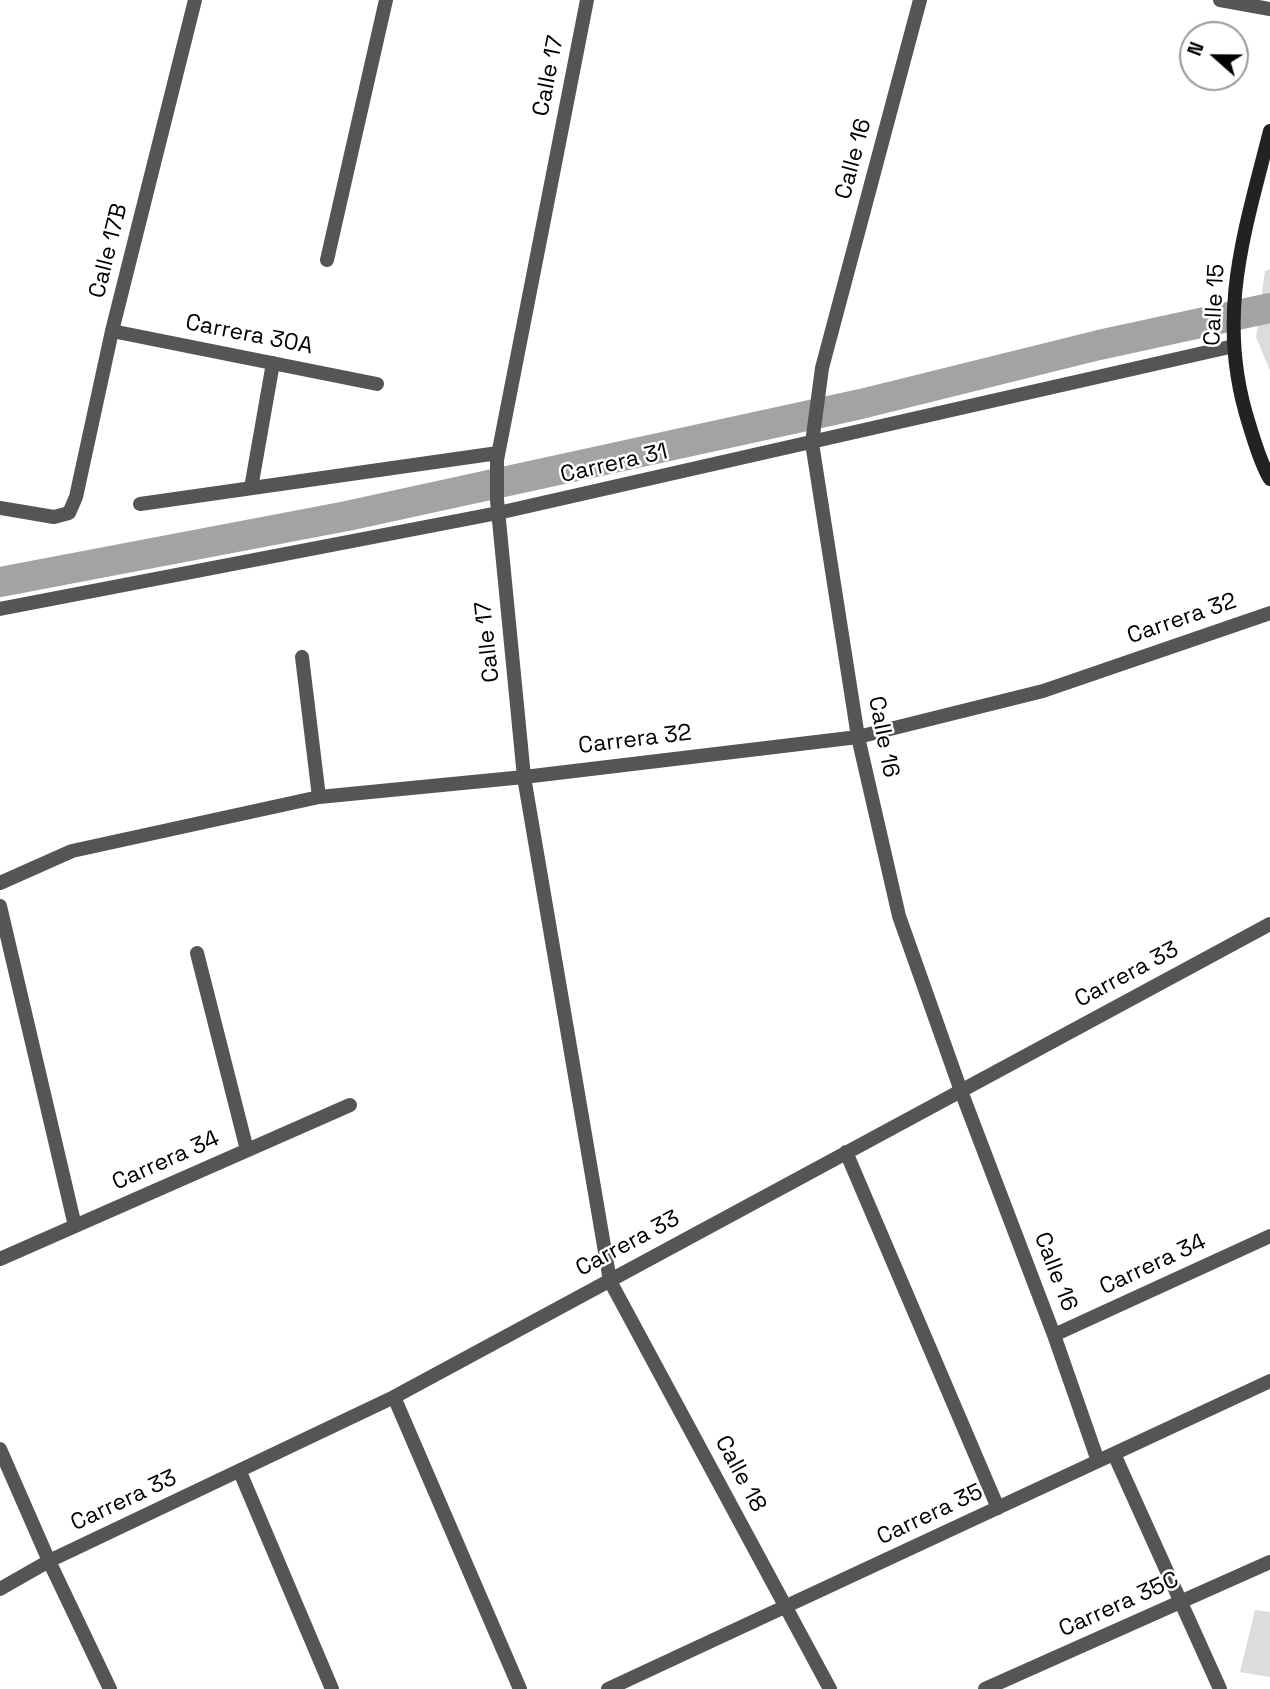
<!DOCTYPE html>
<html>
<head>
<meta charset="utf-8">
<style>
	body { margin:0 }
	#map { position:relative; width:1270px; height:1689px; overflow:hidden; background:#fff; font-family:"Space Grotesk",sans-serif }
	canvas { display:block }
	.north { position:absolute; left:1179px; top:21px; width:70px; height:70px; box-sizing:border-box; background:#fff; border:2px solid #999; border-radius:50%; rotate:291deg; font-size:19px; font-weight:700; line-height:28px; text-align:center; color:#000 }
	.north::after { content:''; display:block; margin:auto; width:24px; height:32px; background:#000; clip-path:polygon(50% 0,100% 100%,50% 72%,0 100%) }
</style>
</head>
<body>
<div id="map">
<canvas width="1270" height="1689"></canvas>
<div class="north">N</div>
</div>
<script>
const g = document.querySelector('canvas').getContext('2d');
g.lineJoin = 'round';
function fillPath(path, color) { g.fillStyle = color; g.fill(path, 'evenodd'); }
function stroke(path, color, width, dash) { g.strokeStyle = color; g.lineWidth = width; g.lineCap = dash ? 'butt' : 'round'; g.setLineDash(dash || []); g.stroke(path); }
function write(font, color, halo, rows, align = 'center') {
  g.font = font + ' "Space Grotesk",sans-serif'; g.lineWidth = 5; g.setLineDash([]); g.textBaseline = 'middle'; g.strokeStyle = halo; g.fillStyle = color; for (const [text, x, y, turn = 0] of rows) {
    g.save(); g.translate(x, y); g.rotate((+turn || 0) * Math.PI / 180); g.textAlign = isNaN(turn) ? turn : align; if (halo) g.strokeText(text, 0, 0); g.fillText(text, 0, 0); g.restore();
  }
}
const green = new Path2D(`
	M1270,269V371L1256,337L1265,271Z
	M1255,1610L1270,1612V1677L1240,1672Z`);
const canal = new Path2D(`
	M0,582L347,516L861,404L1099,345L1270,308`);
const street = new Path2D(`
	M587,0L497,460V500L524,777L610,1281L830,1689
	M920,0L822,368L812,443L858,737L899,916L961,1091L1054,1335L1098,1461
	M1220,0L1270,9
	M327,260L386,0
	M112,331L377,384
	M251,488L273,363
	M140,504L498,453
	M0,508L54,517L69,513L76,497L112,331L195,0
	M0,609L498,513L1234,346
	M302,657L319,797
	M0,883L72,851L319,797L524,777L858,737L1043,691L1270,613
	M0,906L75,1226
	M197,953L247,1150
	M846,1152L998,1508
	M0,1259L350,1105
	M1054,1335L1270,1236
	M394,1397L520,1689
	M0,1449L49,1561L110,1689
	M1114,1454L1220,1689
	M240,1472L332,1689
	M0,1589L49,1561L394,1397L1270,924
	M608,1689L1270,1381
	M985,1689L1270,1562`);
const secondary = new Path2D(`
	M1270,131C1244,234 1215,318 1249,424C1255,443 1260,462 1270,479`);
const streetNames = [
	["Calle 17",549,76,-79],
	["Calle 16",854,159,-75],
	["Calle 17B",109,251,-76],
	["Calle 15",1215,305,-87],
	["Carrera 30A",249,335,11],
	["Carrera 31",614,464,-13],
	["Carrera 32",1182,619,-19],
	["Calle 17",488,642,-96],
	["Calle 16",883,737,79],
	["Carrera 32",635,740,-7],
	["Carrera 33",1127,975,-28],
	["Carrera 34",166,1161,-24],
	["Carrera 33",628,1244,-28],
	["Carrera 34",1153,1265,-25],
	["Calle 16",1055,1272,69],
	["Calle 18",740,1474,62],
	["Carrera 33",124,1501,-25],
	["Carrera 35",930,1515,-25],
	["Carrera 35C",1119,1605,-24]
];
fillPath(green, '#dcdcdc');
stroke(canal, '#a3a3a3', 30);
stroke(street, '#555', 14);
stroke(secondary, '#222', 14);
write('23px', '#000', '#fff', streetNames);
</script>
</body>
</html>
